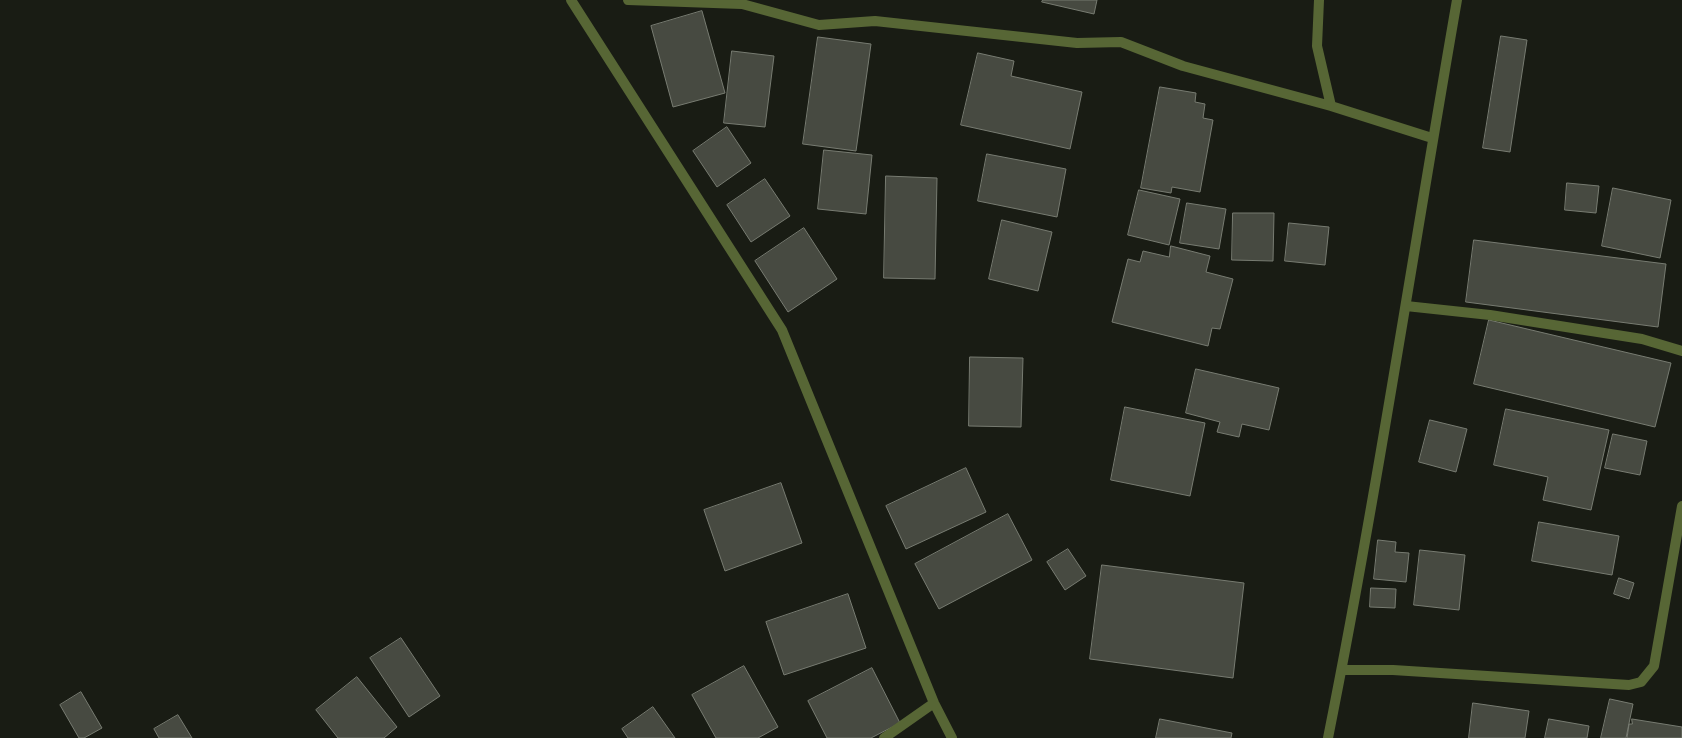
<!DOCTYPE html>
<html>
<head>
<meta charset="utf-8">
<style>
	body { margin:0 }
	canvas { display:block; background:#191c14 }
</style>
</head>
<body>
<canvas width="1682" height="738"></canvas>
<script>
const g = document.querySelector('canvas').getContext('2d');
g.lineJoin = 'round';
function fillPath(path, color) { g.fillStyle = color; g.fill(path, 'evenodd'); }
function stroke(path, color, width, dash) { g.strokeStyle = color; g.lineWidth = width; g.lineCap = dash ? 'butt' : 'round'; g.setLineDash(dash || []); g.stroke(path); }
const building = new Path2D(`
	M1043,0H1097L1094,14L1042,2Z
	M702,11L725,93L673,107L651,26Z
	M1501,36L1527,40L1510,152L1483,148Z
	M818,37L871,44L856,151L803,144Z
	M732,51L774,56L765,127L724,123Z
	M978,53L1014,61L1011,76L1082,92L1070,149L961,125Z
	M1160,87L1196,93L1195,102L1205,104L1203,118L1213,120L1200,192L1172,187L1171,193L1141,188Z
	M727,127L751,163L717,187L693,151Z
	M824,150L872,155L866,214L818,209Z
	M987,154L1066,169L1057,217L978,201Z
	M886,176L937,178L935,279L884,278Z
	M765,179L790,216L751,242L727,205Z
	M1567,183L1599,186L1596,213L1565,210Z
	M1613,188L1671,200L1660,258L1602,246Z
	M1139,190L1180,199L1169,245L1128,235Z
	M1187,203L1226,209L1219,249L1180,243Z
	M1233,213H1274L1273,261L1232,260Z
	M1002,220L1052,232L1038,291L989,279Z
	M1289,223L1329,227L1325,265L1285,261Z
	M804,228L837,279L788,312L755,261Z
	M1474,240L1666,264L1658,327L1466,302Z
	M1171,246L1210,256L1206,272L1233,279L1220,329L1212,328L1208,346L1112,322L1128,259L1140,262L1143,251L1169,257Z
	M1489,320L1671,363L1655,427L1474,384Z
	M970,357L1023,358L1021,427L969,426Z
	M1196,369L1279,388L1269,430L1242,424L1239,437L1217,432L1220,422L1186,413Z
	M1125,407L1205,423L1190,496L1111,480Z
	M1506,409L1609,430L1591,510L1543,500L1548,477L1494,465Z
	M1430,420L1467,429L1456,472L1419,462Z
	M1613,434L1647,441L1640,475L1605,468Z
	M966,468L986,512L906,549L886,506Z
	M781,483L802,543L725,571L704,510Z
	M1008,514L1032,560L939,609L915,564Z
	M1539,522L1619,536L1612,575L1532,561Z
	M1378,540L1396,542L1395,552L1409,553L1406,582L1374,579Z
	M1068,549L1086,576L1065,590L1047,562Z
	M1420,550L1465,555L1459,610L1414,605Z
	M1102,565L1244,583L1233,678L1090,659Z
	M1619,578L1634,583L1629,599L1614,594Z
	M1371,588L1396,589L1395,608L1370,607Z
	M848,594L866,648L784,675L766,622Z
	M401,638L440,696L409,717L370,658Z
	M744,666L778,727L758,738H716L692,695Z
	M872,668L900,723L871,738H827L808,701Z
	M357,677L397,727L384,738H338L316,710Z
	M81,692L102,728L84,738H79L60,705Z
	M1610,699L1633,704L1626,738H1601Z
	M1473,703L1529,711L1525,738H1469Z
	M653,707L675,738H628L622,729Z
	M178,715L192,738H159L154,729Z
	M1160,719L1232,733L1231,738H1156Z
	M1549,719L1589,726L1587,738H1545Z
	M1632,719L1682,727V738H1627L1629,724H1632Z`);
const minor = new Path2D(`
	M571,0L782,330L934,703L952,738
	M628,0L742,4L819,25L875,21L1077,43L1121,42L1183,66L1331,106L1432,138
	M1319,0L1317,46L1331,106
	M1406,306L1490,315L1642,339L1682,351
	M1342,670H1393L1629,685L1641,682L1654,666L1682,506
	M884,738L934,703
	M1328,738C1377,493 1414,246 1457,0`);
fillPath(building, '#474a41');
stroke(building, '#777b71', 1);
stroke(minor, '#576635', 10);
</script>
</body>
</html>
